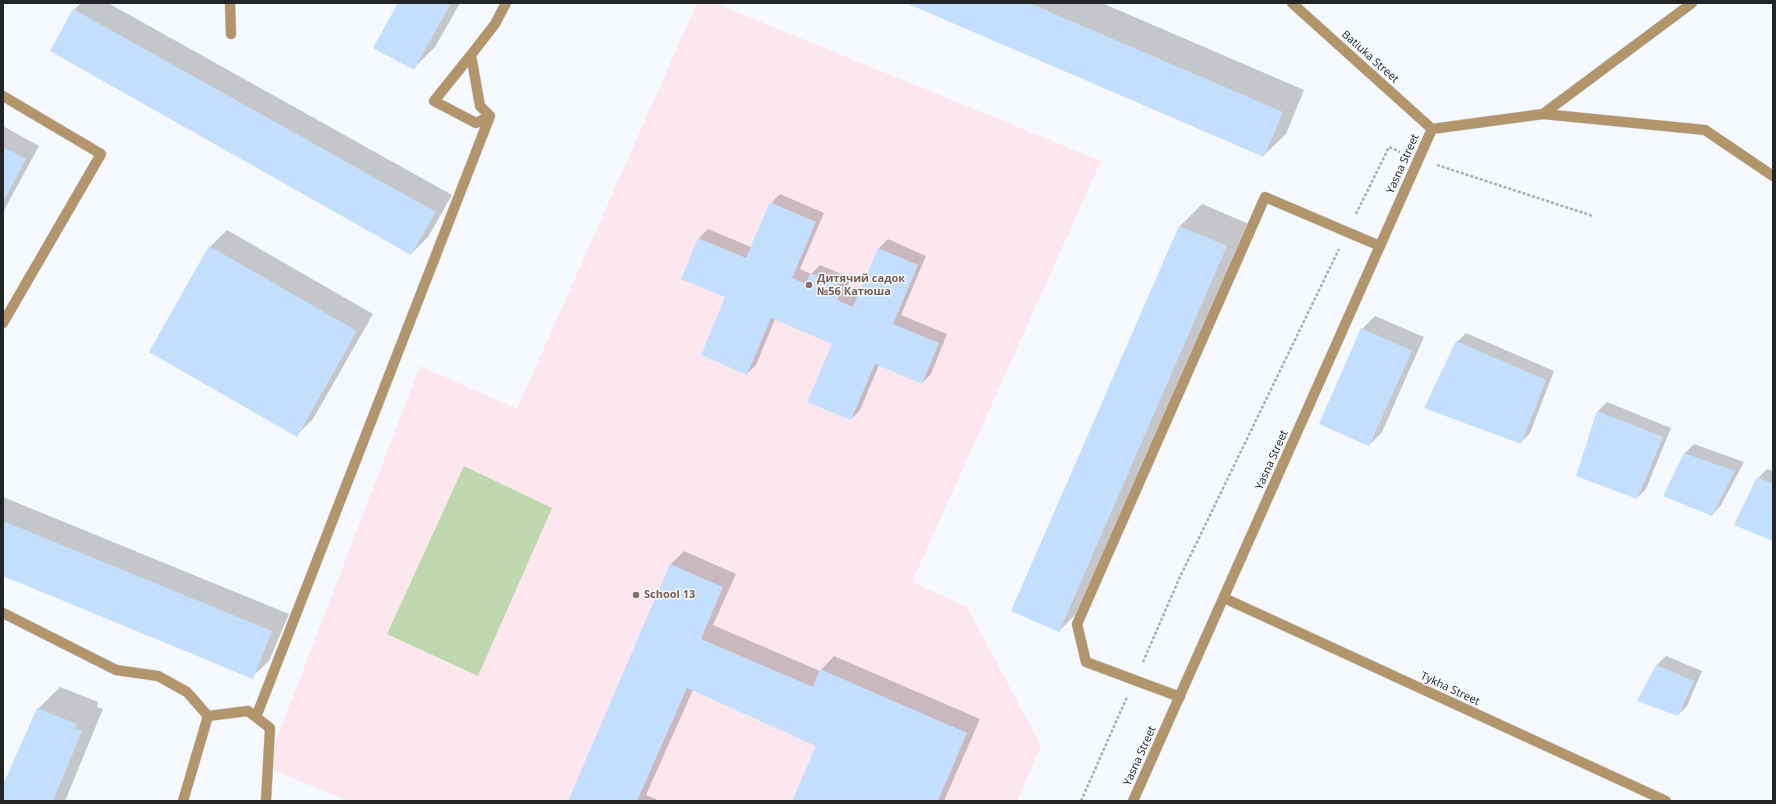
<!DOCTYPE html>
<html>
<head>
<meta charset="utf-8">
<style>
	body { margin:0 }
	#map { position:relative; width:1776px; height:804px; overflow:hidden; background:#f5f8fc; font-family:"Open Sans",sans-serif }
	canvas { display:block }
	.frame { position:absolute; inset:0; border:4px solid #232426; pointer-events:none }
</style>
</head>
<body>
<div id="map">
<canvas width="1776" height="804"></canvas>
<div class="frame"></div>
</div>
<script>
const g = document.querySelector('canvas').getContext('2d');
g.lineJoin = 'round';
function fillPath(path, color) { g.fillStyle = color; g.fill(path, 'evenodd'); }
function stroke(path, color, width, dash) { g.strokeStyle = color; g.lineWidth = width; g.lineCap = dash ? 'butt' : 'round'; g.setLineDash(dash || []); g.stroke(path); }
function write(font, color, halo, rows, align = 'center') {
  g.font = font + ' "Open Sans",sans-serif'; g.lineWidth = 3; g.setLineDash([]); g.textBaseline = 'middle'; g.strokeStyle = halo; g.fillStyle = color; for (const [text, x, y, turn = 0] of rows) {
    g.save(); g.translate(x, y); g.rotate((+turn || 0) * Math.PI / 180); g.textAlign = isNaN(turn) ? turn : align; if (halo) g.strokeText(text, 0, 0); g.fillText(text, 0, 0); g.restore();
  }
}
const education = new Path2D(`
	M697,3H714L1101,161L912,582L967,607L1041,746L1017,801H348L266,767L420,366L517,409Z`);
const green = new Path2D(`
	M464,466L552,508L478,676L387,634Z`);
const shadow = new Path2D(`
	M81,3H108L452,195L428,237L411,254L74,10Z
	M399,3H460L435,47L413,69Z
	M908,3H1102L1304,90L1286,134L1263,156Z
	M3,126L39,146L3,212Z
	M780,194L824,213L800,269L811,274L820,265L851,278L845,291L859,297L879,248L888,239L926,256L901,315L947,334L931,374L922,383L879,365L860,410L851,419L833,344L775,319L756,365L747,374L726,297L682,278L699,238L708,229L751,247L771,203Z
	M1202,204L1249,224L1081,609L1059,631L1012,611L1180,226Z
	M227,230L373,314L313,419L297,435L210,247Z
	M1375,316L1424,337L1382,432L1369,445L1362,329Z
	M1466,333L1554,371L1530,433L1521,442L1457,342Z
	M1607,402L1671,428L1646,489L1637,498L1598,411Z
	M1694,444L1744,462L1721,505L1712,515L1664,496L1685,453Z
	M1767,469L1773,471V540L1758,478Z
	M3,497L289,614L269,661L252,677L3,575Z
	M684,551L736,574L713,625L820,671L834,656L980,719L944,801H793L818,745L693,690L646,795L660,801H569L671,564Z
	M1666,656L1702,671L1687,706L1678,715L1638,700L1657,665Z
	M60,687L98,702L97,707L103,709L65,801H3V788L38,709Z`);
const building = new Path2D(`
	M398,3H451L414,70L373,48Z
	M906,3H1029L1283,112L1264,157Z
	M73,9L436,212L411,255L50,51Z
	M3,147L26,159L3,202Z
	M770,202L816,222L792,278L806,284L810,273L843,287L837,300L853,307L878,248L918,265L893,324L939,343L922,384L875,364L851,420L807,402L832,344L771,318L747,375L701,355L725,297L681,279L698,238L746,258Z
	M1179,226L1227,246L1059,632L1011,611Z
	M209,246L357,331L297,437L149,352Z
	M1361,328L1412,351L1369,446L1319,424Z
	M1456,341L1546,380L1521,444L1424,408Z
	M1597,411L1663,437L1637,499L1576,476Z
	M1684,453L1735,471L1712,516L1663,496Z
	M1757,477L1773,484V541L1734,525Z
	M3,521L272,631L253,679L3,576Z
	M670,564L723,587L701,639L813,687L820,669L967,733L938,801H792L816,746L687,688L637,801H568Z
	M1656,665L1694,681L1678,716L1637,701Z
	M37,708L77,724L75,729L82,731L53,801H3V785Z`);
const path = new Path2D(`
	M1437,165L1593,216
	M1356,214L1389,147L1400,152
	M1143,662L1179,579L1339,249
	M1081,801L1127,697`);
const service = new Path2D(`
	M230,3L231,34
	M471,55L480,106L490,116L476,123L434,101Z
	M471,55L495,24L506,3
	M3,96L101,154L3,323
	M1543,114L1692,3
	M3,613L116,670L158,676L187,692L208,716
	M1180,697L1086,662L1077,624L1265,197L1380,246
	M256,717L490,116
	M183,801L208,716L248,711L270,728L266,801`);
const minor = new Path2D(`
	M1224,598L1666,801`);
const tertiary = new Path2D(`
	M1292,3L1432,129
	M1432,129L1543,114L1705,130L1773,176
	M1133,801L1432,129`);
const markers = [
	[809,285,4,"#8d6e63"],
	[636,595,4,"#8d6e63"]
];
const streetNames = [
	["Batiuka Street",1370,57,42],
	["Yasna Street",1403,164,-66],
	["Yasna Street",1272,460,-66],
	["Tykha Street",1450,689,25],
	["Yasna Street",1140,756,-66]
];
const educationNames = [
	["Дитячий садок",817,279],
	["№56 Катюша",817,292],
	["School 13",644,595]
];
fillPath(education, '#fce7ee');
fillPath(green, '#bfd7af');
fillPath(shadow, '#0003');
fillPath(building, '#c4defe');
stroke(service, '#cfd2d5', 11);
stroke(minor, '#cfd2d5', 11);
stroke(tertiary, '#cfd2d5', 11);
stroke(path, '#acafb2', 2.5, [3, 2]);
stroke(service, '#b3956c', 10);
stroke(minor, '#b3956c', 10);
stroke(tertiary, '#b3956c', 10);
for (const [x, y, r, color] of markers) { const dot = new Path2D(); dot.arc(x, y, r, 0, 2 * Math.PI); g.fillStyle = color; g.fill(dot); stroke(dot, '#f5f8fc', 1.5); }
write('11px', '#232426', '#f5f8fc', streetNames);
write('bold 11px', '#785e54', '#f5f8fc', educationNames, 'left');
</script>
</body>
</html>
